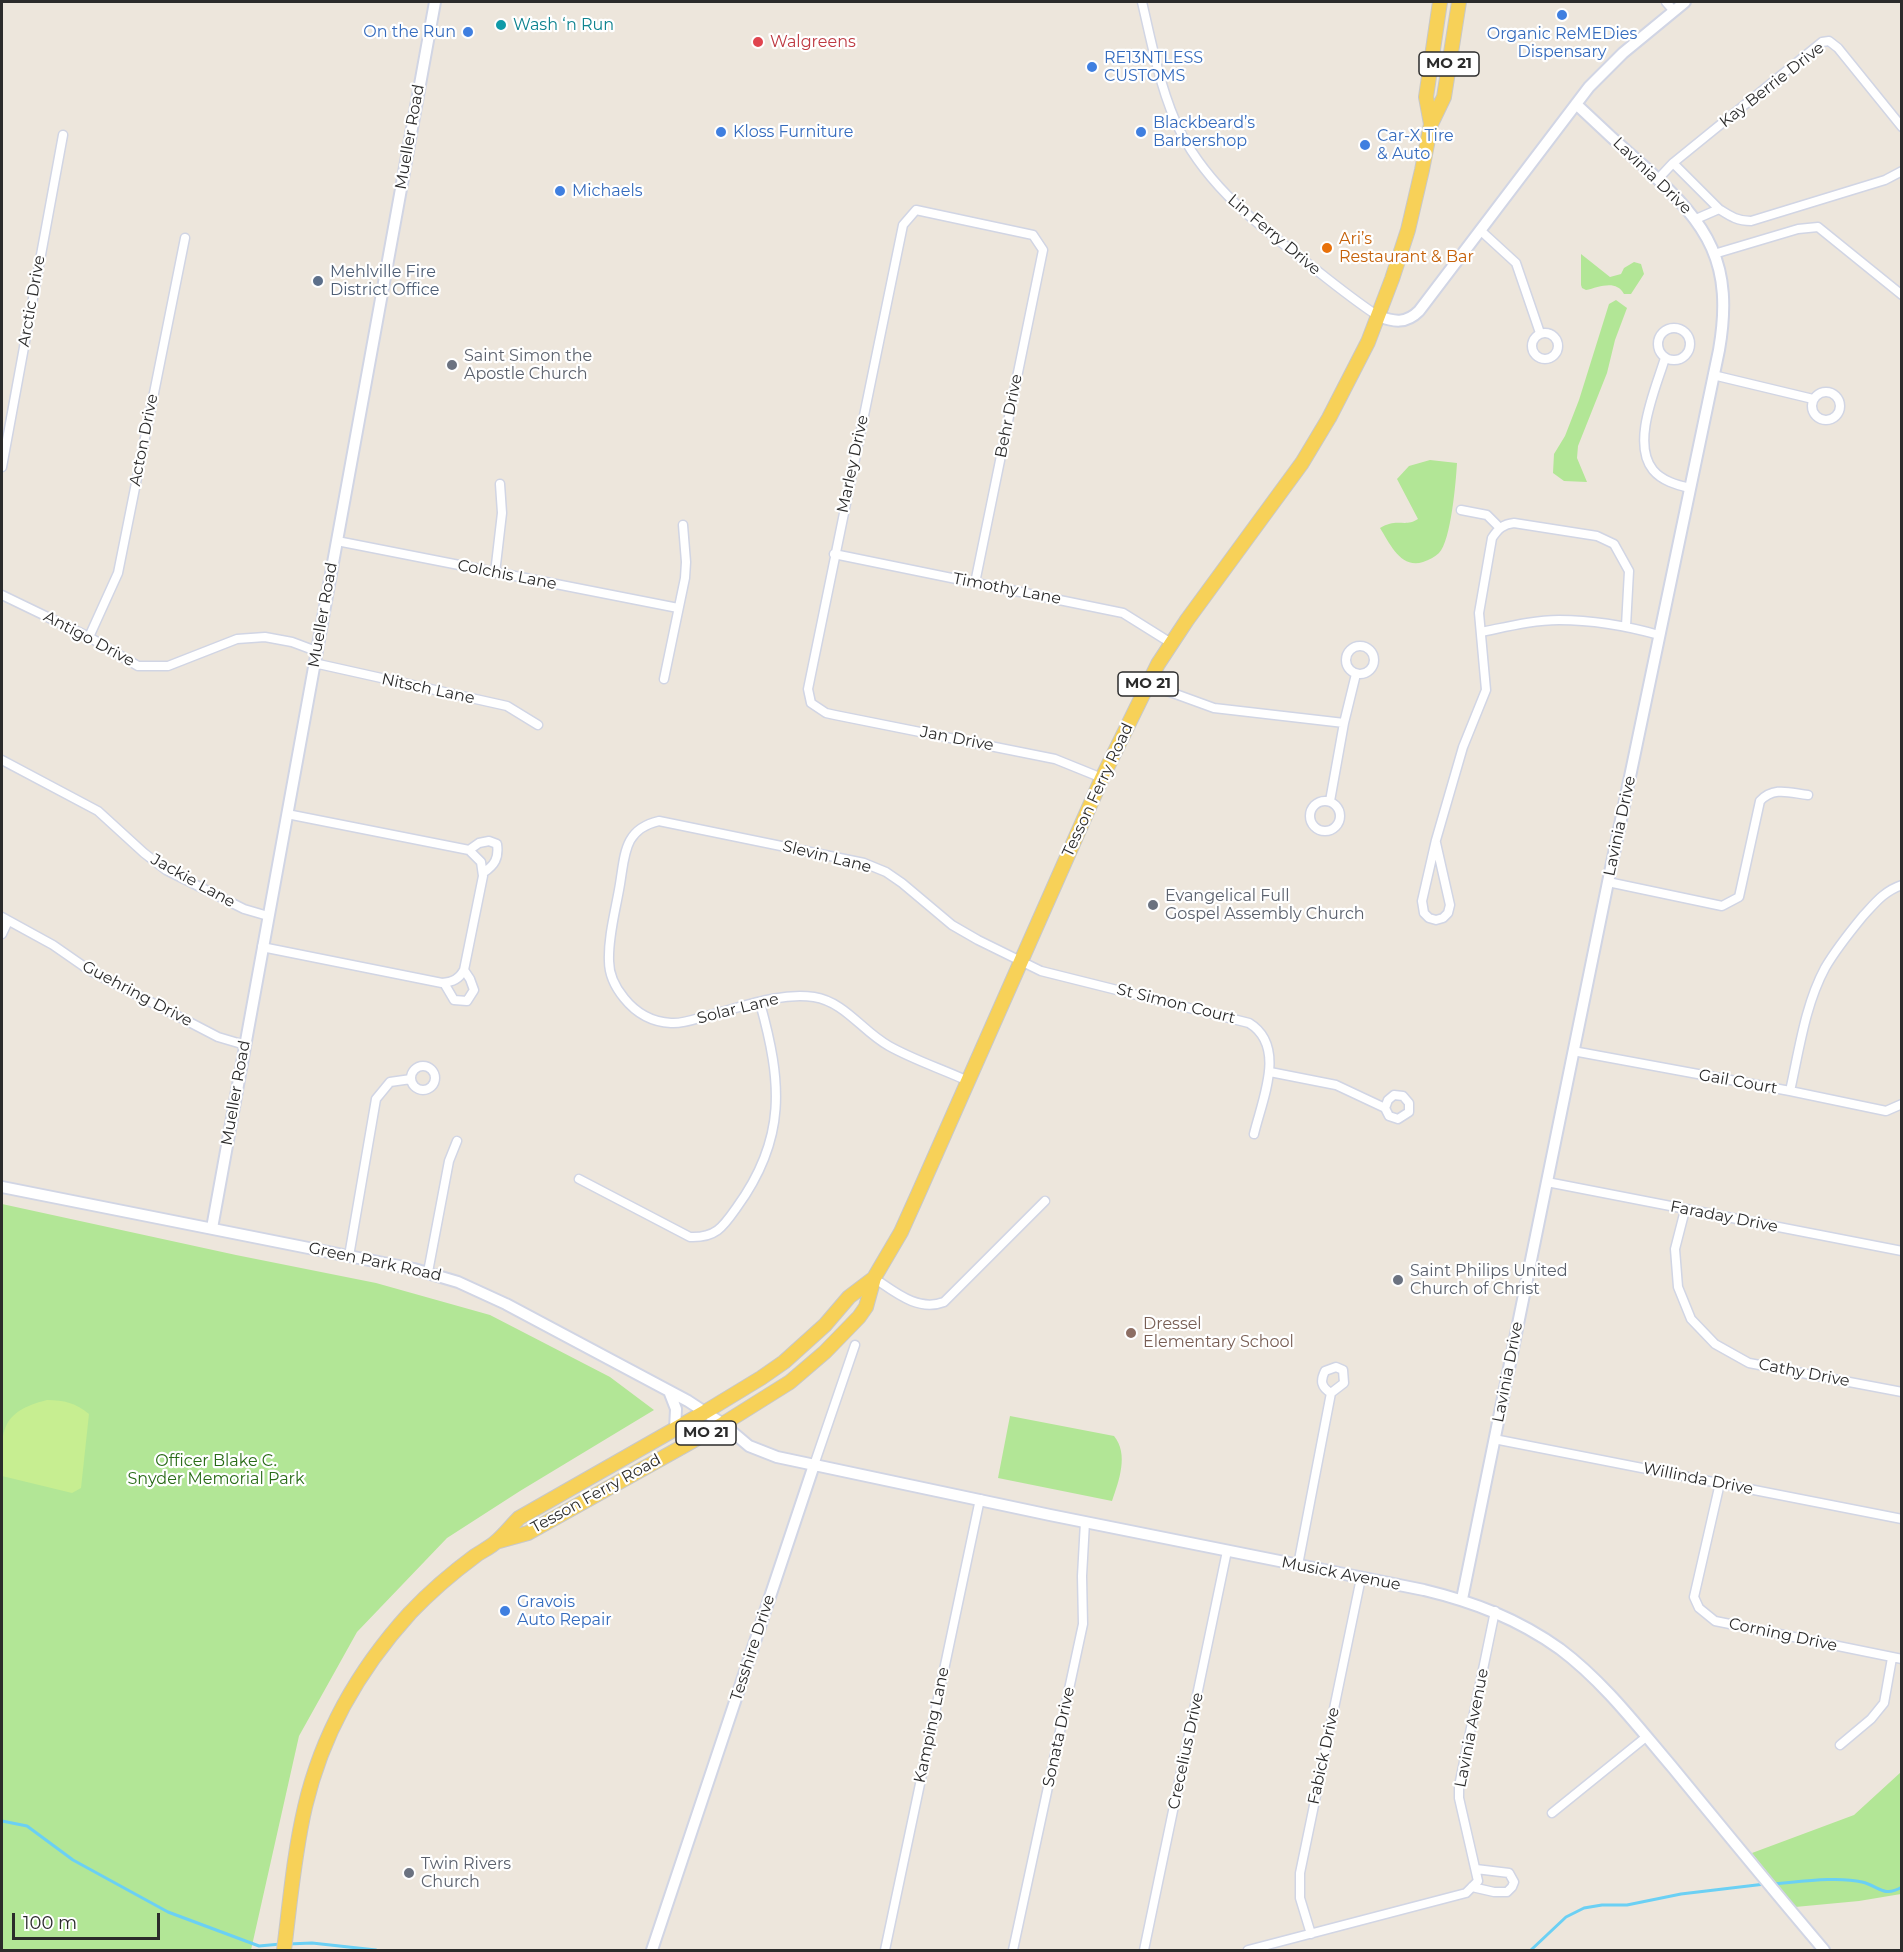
<!DOCTYPE html>
<html>
<head>
<meta charset="utf-8">
<style>
	body { margin:0 }
	#map { position:relative; width:1903px; height:1952px; overflow:hidden; background:#ede6dc; font-family:Montserrat,sans-serif }
	canvas { display:block }
	.frame { position:absolute; inset:0; border:3px solid #2b2b2b; pointer-events:none }
	.scale { position:absolute; left:12px; top:1913px; width:148px; height:27px; box-sizing:border-box; border:3px solid #2b2b2b; border-top:0; padding-left:8px; font-size:18px; line-height:21px; white-space:nowrap; color:#2b2b2b; -webkit-text-stroke:4px #fff; paint-order:stroke }
</style>
</head>
<body>
<div id="map">
<canvas width="1903" height="1952"></canvas>
<div class="frame"></div>
<div class="scale">100 m</div>
</div>
<script>
const g = document.querySelector('canvas').getContext('2d');
g.lineJoin = 'round';
function fillPath(path, color) { g.fillStyle = color; g.fill(path, 'evenodd'); }
function stroke(path, color, width, dash) { g.strokeStyle = color; g.lineWidth = width; g.lineCap = dash ? 'butt' : 'round'; g.setLineDash(dash || []); g.stroke(path); }
function write(font, color, halo, rows, align = 'center') {
  g.font = font + ' Montserrat,sans-serif'; g.lineWidth = 4.5; g.setLineDash([]); g.textBaseline = 'middle'; g.strokeStyle = halo; g.fillStyle = color; for (const [text, x, y, turn = 0] of rows) {
    g.save(); g.translate(x, y); g.rotate((+turn || 0) * Math.PI / 180); g.textAlign = isNaN(turn) ? turn : align; if (halo) g.strokeText(text, 0, 0); g.fillText(text, 0, 0); g.restore();
  }
}
const green = new Path2D(`
	M1581,254L1610,277L1621,274L1624,268L1634,262L1641,264L1644,274L1631,294H1624C1616,279 1599,287 1586,290L1582,288L1581,285Z
	M1616,300L1627,308L1615,340L1607,373L1578,446L1577,458L1587,482L1564,481L1553,473L1554,454L1565,436L1579,400L1609,304Z
	M1430,460L1457,463C1456,481 1451,541 1439,553C1435,557 1429,560 1423,562C1401,569 1390,544 1380,528C1398,517 1404,528 1418,519L1397,479L1409,466Z
	M2,1204L236,1255L376,1283L490,1315L610,1377L654,1410L520,1491L447,1538L357,1632L299,1736L251,1950H2Z
	M1010,1416L1114,1436C1129,1454 1119,1481 1112,1501L998,1478Z
	M1901,1772V1894L1859,1901L1795,1907L1752,1853L1854,1815Z`);
const pitch = new Path2D(`
	M47,1400C64,1400 76,1403 89,1414L81,1488L72,1493L2,1476C1,1430 0,1412 47,1400Z`);
const stream = new Path2D(`
	M2,1821L27,1826L73,1860L168,1912L259,1946L281,1944
	M1772,1884C1798,1882 1838,1876 1862,1882C1879,1886 1883,1898 1902,1887
	M288,1944L312,1943L376,1950
	M1531,1950L1566,1917L1584,1908L1602,1905H1627L1681,1894L1765,1884`);
const minor = new Path2D(`
	M1142,2C1152,44 1161,94 1181,133C1210,188 1257,224 1305,261C1329,280 1352,299 1378,316
	M1666,2L1674,11
	M1673,163L1719,209
	M1658,179L1673,163L1822,42L1829,41L1838,48L1902,127
	M1696,219L1719,209C1730,216 1737,221 1751,221L1885,180L1902,171
	M1480,230L1516,263L1540,333
	M1714,254L1798,229L1818,227L1902,295
	M1658 344a16 16 0 1 1 32 0a16 16 0 1 1-32 0Z
	M1532 346a13 13 0 1 1 26 0a13 13 0 1 1-26 0Z
	M1665,358C1656,388 1631,443 1653,470C1662,481 1677,485 1690,488
	M1713,375L1813,399
	M1812 406a14 14 0 1 1 28 0a14 14 0 1 1-28 0Z
	M2,467L63,135
	M1461,510L1487,515L1500,528
	M337,541L678,608
	M834,554L1123,613L1171,643
	M495,573L502,513L500,484
	M975,583L1043,250L1033,235L916,210L903,225L808,689L811,703L826,713L835,715L1055,759L1102,778
	M2,595L89,637L138,666H168L237,639L265,637L292,642L316,651
	M1481,632C1506,627 1533,620 1559,620C1592,620 1627,626 1659,635
	M89,637L118,573L185,238
	M1346 660a14 14 0 1 1 28 0a14 14 0 1 1-28 0Z
	M314,663L507,706L538,725
	M664,679L685,578L686,562L683,525
	M1148,684L1214,708L1344,723
	M2,760L98,811L144,853L166,870L244,909L268,916
	M1330,801L1344,723L1356,674
	M1310 816a15 15 0 1 1 30 0a15 15 0 1 1-30 0Z
	M1436,843L1450,905L1448,913L1443,918L1436,920L1429,918L1424,913L1422,901L1436,840L1463,747L1486,690L1479,613L1492,538C1498,529 1503,524 1514,523L1597,536L1614,544L1629,571L1626,626
	M469,850L479,843L489,841L497,844C499,858 495,865 483,873
	M1608,882L1722,906L1739,897L1760,801C1774,786 1790,793 1808,795
	M2,917L53,945L89,970L218,1037L245,1045
	M2,934L8,921
	M262,947L442,983C453,982 459,979 464,970L483,876L481,862L469,850L287,814
	M444,983L454,1000L467,1001L474,990L470,979L464,970
	M1573,1051L1790,1091L1886,1111L1902,1104
	M411 1078a12 12 0 1 1 24 0a12 12 0 1 1-24 0Z
	M1270,1072L1336,1085L1385,1108L1389,1116L1398,1119L1409,1112V1103L1403,1096L1394,1095L1388,1100L1385,1108
	M968,1081C942,1069 914,1060 889,1046C862,1031 845,1002 814,997C778,992 740,1008 706,1016C695,1019 683,1024 671,1023C651,1022 636,1013 624,998C615,987 609,976 609,961C608,936 616,909 620,884C625,854 624,829 659,821L864,863L886,872L902,883L952,925L978,940L1041,971L1249,1023C1287,1046 1262,1100 1254,1134
	M1790,1091C1799,1051 1805,1005 1825,968C1836,949 1849,933 1863,916C1875,903 1884,891 1902,885
	M579,1179L690,1237C716,1238 723,1227 737,1207C787,1138 782,1082 760,1003
	M1547,1182L1902,1251
	M1685,1210L1675,1249L1678,1287L1691,1319L1715,1344L1749,1363L1902,1392
	M349,1256L376,1099L390,1082L411,1079
	M428,1272L449,1161L457,1141
	M874,1278C895,1292 918,1312 944,1302L1045,1201
	M1494,1439L1902,1519
	M814,1465L855,1345
	M1720,1483L1694,1597L1699,1608L1715,1621L1902,1659
	M1298,1565L1331,1393C1321,1387 1320,1381 1325,1371L1336,1367L1343,1370L1344,1383L1331,1393
	M1840,1745L1871,1719L1884,1703L1892,1658
	M1552,1813L1646,1737
	M1472,1887L1494,1892H1507L1512,1887L1514,1882L1509,1873L1476,1869
	M1311,1934L1300,1898V1873L1361,1578
	M885,1950L980,1499
	M1013,1950L1083,1624L1082,1576L1085,1522
	M1144,1950L1227,1551
	M1248,1950L1466,1893L1478,1881L1459,1798V1786L1495,1611`);
const tertiary = new Path2D(`
	M1378,316C1394,322 1406,324 1419,311L1589,87L1623,53L1685,2
	M2,1187L414,1269L458,1282L506,1304L688,1401L723,1424L749,1446L777,1457L1050,1515L1424,1590C1474,1602 1518,1619 1560,1649C1604,1682 1638,1727 1673,1768C1723,1829 1773,1890 1824,1950
	M212,1228L435,2
	M669,1391L676,1409L675,1429
	M1462,1599L1608,882L1719,350C1734,263 1709,226 1647,169C1623,148 1599,126 1576,104
	M652,1950L814,1465`);
const primary = new Path2D(`
	M1431,124L1426,97L1440,2
	M499,1541L528,1533L723,1424L790,1382L825,1352L859,1317L866,1307L874,1278
	M284,1950C290,1903 294,1854 305,1807C322,1734 360,1668 410,1613C430,1592 452,1573 475,1556C482,1551 491,1547 497,1541C505,1534 512,1525 519,1518L705,1412L761,1378L784,1362L825,1325L849,1297L874,1278L901,1232L919,1192L1102,778L1158,664L1187,620L1302,463L1329,418L1368,342L1392,279L1408,230L1422,170L1431,124L1444,97L1459,2`);
const markers = [
	[1562,15,6,"#3f7fe0"],
	[501,25,6,"#0f9aa8"],
	[468,32,6,"#3f7fe0"],
	[758,42,6,"#e0444e"],
	[1092,67,6,"#3f7fe0"],
	[721,132,6,"#3f7fe0"],
	[1141,132,6,"#3f7fe0"],
	[1365,145,6,"#3f7fe0"],
	[560,191,6,"#3f7fe0"],
	[1327,248,6,"#e8710a"],
	[318,281,6,"#5c6f8a"],
	[452,365,6,"#6b7280"],
	[1153,905,6,"#6b7280"],
	[1398,1280,6,"#6b7280"],
	[1131,1333,6,"#8d6e63"],
	[505,1611,6,"#3f7fe0"],
	[409,1873,6,"#6b7280"]
];
const shields = [
	[1449,64,60],
	[1148,684,60],
	[706,1433,60]
];
const shieldNames = [
	["MO 21",1449,64],
	["MO 21",1148,684],
	["MO 21",706,1433]
];
const cultureNames = [
	["Wash ‘n Run",513,25]
];
const shopNames = [
	["On the Run",456,32,"right"],
	["Organic ReMEDies",1562,34,"center"],
	["Dispensary",1562,52,"center"],
	["RE13NTLESS",1104,58],
	["CUSTOMS",1104,76],
	["Blackbeard’s",1153,123],
	["Barbershop",1153,141],
	["Kloss Furniture",733,132],
	["Car-X Tire",1377,136],
	["& Auto",1377,154],
	["Michaels",572,191],
	["Gravois",517,1602],
	["Auto Repair",517,1620]
];
const healthNames = [
	["Walgreens",770,42]
];
const streetNames = [
	["Kay Berrie Drive",1772,85,-38],
	["Mueller Road",410,137,-80],
	["Lavinia Drive",1652,176,44],
	["Lin Ferry Drive",1274,235,40],
	["Arctic Drive",32,301,-80],
	["Behr Drive",1009,416,-79],
	["Acton Drive",144,440,-79],
	["Marley Drive",853,464,-78],
	["Colchis Lane",507,575,11],
	["Timothy Lane",1007,589,11],
	["Mueller Road",323,615,-80],
	["Antigo Drive",89,639,28],
	["Nitsch Lane",428,689,12],
	["Jan Drive",957,739,11],
	["Tesson Ferry Road",1098,790,-65],
	["Lavinia Drive",1620,826,-78],
	["Slevin Lane",827,857,14],
	["Jackie Lane",193,881,29],
	["Guehring Drive",137,994,28],
	["St Simon Court",1176,1004,14],
	["Solar Lane",738,1009,-14],
	["Gail Court",1738,1082,10],
	["Mueller Road",236,1093,-80],
	["Faraday Drive",1724,1217,11],
	["Green Park Road",375,1262,12],
	["Lavinia Drive",1508,1372,-79],
	["Cathy Drive",1804,1373,11],
	["Willinda Drive",1698,1479,11],
	["Tesson Ferry Road",596,1494,-29],
	["Musick Avenue",1341,1574,11],
	["Corning Drive",1783,1635,12],
	["Tesshire Drive",753,1648,-72],
	["Kamping Lane",932,1725,-78],
	["Lavinia Avenue",1472,1728,-79],
	["Sonata Drive",1059,1737,-78],
	["Crecelius Drive",1186,1751,-78],
	["Fabick Drive",1324,1756,-78]
];
const foodNames = [
	["Ari’s",1339,239],
	["Restaurant & Bar",1339,257]
];
const serviceNames = [
	["Mehlville Fire",330,272],
	["District Office",330,290]
];
const worshipNames = [
	["Saint Simon the",464,356],
	["Apostle Church",464,374],
	["Evangelical Full",1165,896],
	["Gospel Assembly Church",1165,914],
	["Saint Philips United",1410,1271],
	["Church of Christ",1410,1289],
	["Twin Rivers",421,1864],
	["Church",421,1882]
];
const educationNames = [
	["Dressel",1143,1324],
	["Elementary School",1143,1342]
];
const parkNames = [
	["Officer Blake C.",216,1461],
	["Snyder Memorial Park",216,1479]
];
fillPath(green, '#b2e696');
fillPath(pitch, '#c7ee91');
stroke(stream, '#6bd0f4', 3);
stroke(minor, '#d1d5e4', 11);
stroke(tertiary, '#d1d5e4', 14);
stroke(primary, '#c8c8c8', 16);
stroke(minor, '#fff', 8);
stroke(tertiary, '#fff', 10);
stroke(primary, '#f7d158', 14);
for (const [x, y, r, color] of markers) { const dot = new Path2D(); dot.arc(x, y, r, 0, 2 * Math.PI); g.fillStyle = color; g.fill(dot); stroke(dot, '#fff', 2); }
for (const [x, y, w] of shields) { const box = new Path2D(); box.roundRect(x - w / 2, y - 12, w, 24, 4.5); g.fillStyle = '#fff'; g.fill(box); stroke(box, '#2b2b2b', 1.5); }
write('bold 15px', '#2b2b2b', null, shieldNames);
write('16px', '#0d838f', '#fff', cultureNames, 'left');
write('16px', '#366cbe', '#fff', shopNames, 'left');
write('16px', '#be3a42', '#fff', healthNames, 'left');
write('16px', '#2b2b2b', '#fff', streetNames);
write('16px', '#c56008', '#fff', foodNames, 'left');
write('16px', '#4e5e75', '#fff', serviceNames, 'left');
write('16px', '#5b616d', '#fff', worshipNames, 'left');
write('16px', '#785e54', '#fff', educationNames, 'left');
write('16px', '#296c17', '#fff', parkNames);
</script>
</body>
</html>
